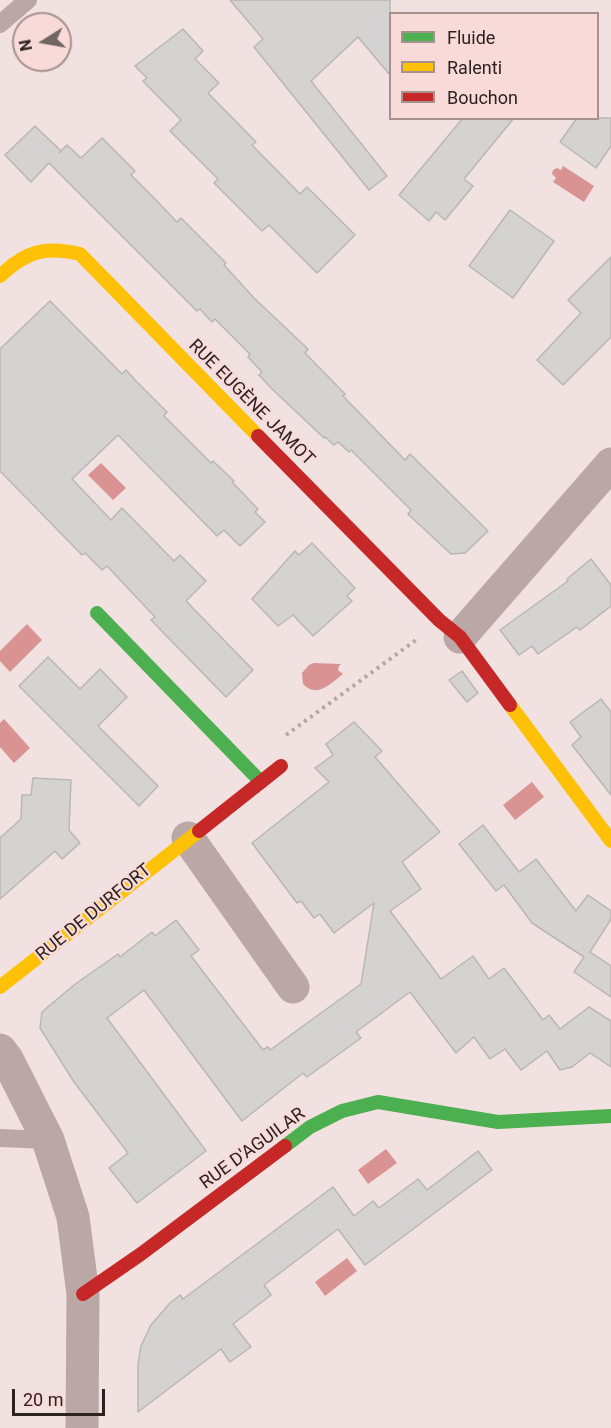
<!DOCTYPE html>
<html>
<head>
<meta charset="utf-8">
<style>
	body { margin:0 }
	#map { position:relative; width:611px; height:1428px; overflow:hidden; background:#f1e1e0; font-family:Roboto,sans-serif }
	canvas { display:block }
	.legend { position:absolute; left:389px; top:12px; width:210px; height:108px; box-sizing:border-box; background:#f8dbd9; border:2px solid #a6918f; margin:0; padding:8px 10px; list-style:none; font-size:18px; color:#2c2221 }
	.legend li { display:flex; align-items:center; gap:12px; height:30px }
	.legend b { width:30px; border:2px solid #a6918f }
	.north { position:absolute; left:12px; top:12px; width:60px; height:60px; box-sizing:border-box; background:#f8dbd9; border:2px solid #a6918f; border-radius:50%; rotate:259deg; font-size:16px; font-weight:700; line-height:24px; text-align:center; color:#2c2221 }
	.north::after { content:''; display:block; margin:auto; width:21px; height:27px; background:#716564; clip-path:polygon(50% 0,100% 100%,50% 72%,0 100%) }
	.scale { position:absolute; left:12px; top:1389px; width:93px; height:27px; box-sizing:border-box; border:3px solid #2c2221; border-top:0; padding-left:8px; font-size:18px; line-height:21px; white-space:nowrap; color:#2c2221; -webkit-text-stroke:4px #f8dbd9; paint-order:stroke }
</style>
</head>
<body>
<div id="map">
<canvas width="611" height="1428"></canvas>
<ul class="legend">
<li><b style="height:8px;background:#4caf50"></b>Fluide</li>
<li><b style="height:8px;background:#ffc107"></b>Ralenti</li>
<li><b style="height:8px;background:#c62828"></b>Bouchon</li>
</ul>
<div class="north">N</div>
<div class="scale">20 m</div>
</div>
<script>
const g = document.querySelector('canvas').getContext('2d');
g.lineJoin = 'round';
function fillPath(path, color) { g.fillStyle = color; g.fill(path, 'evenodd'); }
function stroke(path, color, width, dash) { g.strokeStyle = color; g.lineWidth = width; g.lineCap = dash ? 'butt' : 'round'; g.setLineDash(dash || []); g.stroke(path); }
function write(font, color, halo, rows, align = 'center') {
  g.font = font + ' Roboto,sans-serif'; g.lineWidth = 4.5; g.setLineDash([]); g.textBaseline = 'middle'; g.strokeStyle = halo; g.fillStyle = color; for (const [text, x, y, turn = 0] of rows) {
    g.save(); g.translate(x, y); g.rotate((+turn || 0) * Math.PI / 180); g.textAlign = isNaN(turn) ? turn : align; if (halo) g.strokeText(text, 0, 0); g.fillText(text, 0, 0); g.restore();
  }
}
const water = new Path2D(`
	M563,166L594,186L584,202L553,182L556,178L552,174L553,170L557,168L561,170Z
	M101,463L126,488L113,500L88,475Z
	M27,624L42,640L10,672L0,661V651Z
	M314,663L341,664L339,666L338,670L343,674C331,683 317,699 303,684L302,673L309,665Z
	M4,719L30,748L14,763L0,747V723Z
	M532,782L544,797L515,820L503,805Z
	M386,1149L397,1163L368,1184L358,1170Z
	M347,1258L357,1271L325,1296L315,1282Z`);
const building = new Path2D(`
	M230,0H390V75L358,37L311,81L387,176L369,190L254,47L263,39Z
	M183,29L203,51L195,59L219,83L208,93L256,142L252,145L300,194L307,187L355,235L317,273L269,225L262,231L214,183L218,179L170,131L181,120L143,81L147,78L135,66Z
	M463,118H514L464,179L473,186L445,220L436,212L429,221L399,195Z
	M577,118H611V146L596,168L560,142Z
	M35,126L61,151L59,153L67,145L81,158L102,138L135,171L131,175L154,198L177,222L181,218L226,263L224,265L255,299L308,349L305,353L345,394L343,396L405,460L410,454L488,531L465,553L451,554L408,514L411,510L351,450L349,452L338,442L334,445L325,437L324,438L271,388L259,375L262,372L248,357L250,354L215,319L212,322L200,309L197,311L49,163L31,182L5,155Z
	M510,210L554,241L513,298L469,266Z
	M611,257V337L563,385L537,360L581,313L568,300Z
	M50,301L122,374L126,370L136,381L167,412L164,416L211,463L213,461L234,481L232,482L258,509L255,512L265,522L240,546L224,530L217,536L118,435L72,479L111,520L122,508L174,561L180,555L206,581L186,601L253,670L226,697L151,620L155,617L107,566L102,570L85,553L82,555L0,471V349Z
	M312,543L355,588L347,596L352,601L313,636L293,615L278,626L252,599L295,551L299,555Z
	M591,559L611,585V606L580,630L577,627L538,654L532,646L519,655L500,630L568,581L567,579Z
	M48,657L80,689L100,669L127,697L98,726L158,786L139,806L19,686Z
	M462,671L478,693L467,702L449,680Z
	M601,699L611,712V795L572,745L581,737L570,722Z
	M354,722L382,751L375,757L440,832L402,862L421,889L390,911L441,979L473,956L489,979L504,968L543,1020L549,1015L560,1029L589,1007L611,1021V1067L590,1053L572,1067L560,1070L547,1051L521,1070L505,1049L490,1059L474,1037L456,1053L410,992L356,1032L361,1038L307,1077L303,1073L242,1121L144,990L107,1018L206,1151L137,1203L109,1168L128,1153L74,1082L40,1028L42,1012L74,985L118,954L120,957L152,932L155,936L176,920L199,950L191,956L263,1050L268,1047L270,1050L361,984L374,903L334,933L320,914L314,918L301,901L297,903L252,843L329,782L315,768L333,755L326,744Z
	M33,778L71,780L69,830L80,843L62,859L55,851L0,899V838L21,819L22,795H31Z
	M483,825L519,872L536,859L576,911L588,895L611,911V919L590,952L611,966V997L574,972L584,957L532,923L504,885L496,891L459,844Z
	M478,1151L492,1170L365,1265L338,1229L264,1285L271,1295L233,1324L251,1347L230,1362L221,1349L138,1412V1364L141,1346L151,1325L170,1303L180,1295L183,1299L333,1187L354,1216L373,1201L379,1208L418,1179L427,1190Z`);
const path = new Path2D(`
	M286,735L416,640`);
const lane = new Path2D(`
	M0,24L28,0
	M0,1138L48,1140`);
const street = new Path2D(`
	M460,637L611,464
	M188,838L293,987
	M0,1050L7,1059L48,1140L73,1217L83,1294L82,1428`);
const fast = new Path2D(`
	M97,613L261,782
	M285,1146L310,1127L342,1111L378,1102L498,1122L611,1116`);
const slow = new Path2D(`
	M0,276C26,251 45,246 80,254L258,436
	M510,705L611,841
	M0,987L199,831`);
const jam = new Path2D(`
	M258,436L439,620L460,637L510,705
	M199,831L281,766
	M83,1294L141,1254L285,1146`);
const streetNames = [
	["RUE EUGÈNE JAMOT",251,403,45],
	["RUE DE DURFORT",94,913,-39],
	["RUE D'AGUILAR",253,1149,-36]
];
fillPath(water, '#d99392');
fillPath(building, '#d4d3d1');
stroke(building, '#b8b7b5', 1.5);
stroke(path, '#b5a5a4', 4, [3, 4.5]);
stroke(lane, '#bba7a6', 18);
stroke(street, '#bba7a6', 33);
stroke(fast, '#4caf50', 14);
stroke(slow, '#ffc107', 14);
stroke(jam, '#c62828', 14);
write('18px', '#2c2221', '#f8dbd9', streetNames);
</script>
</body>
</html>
